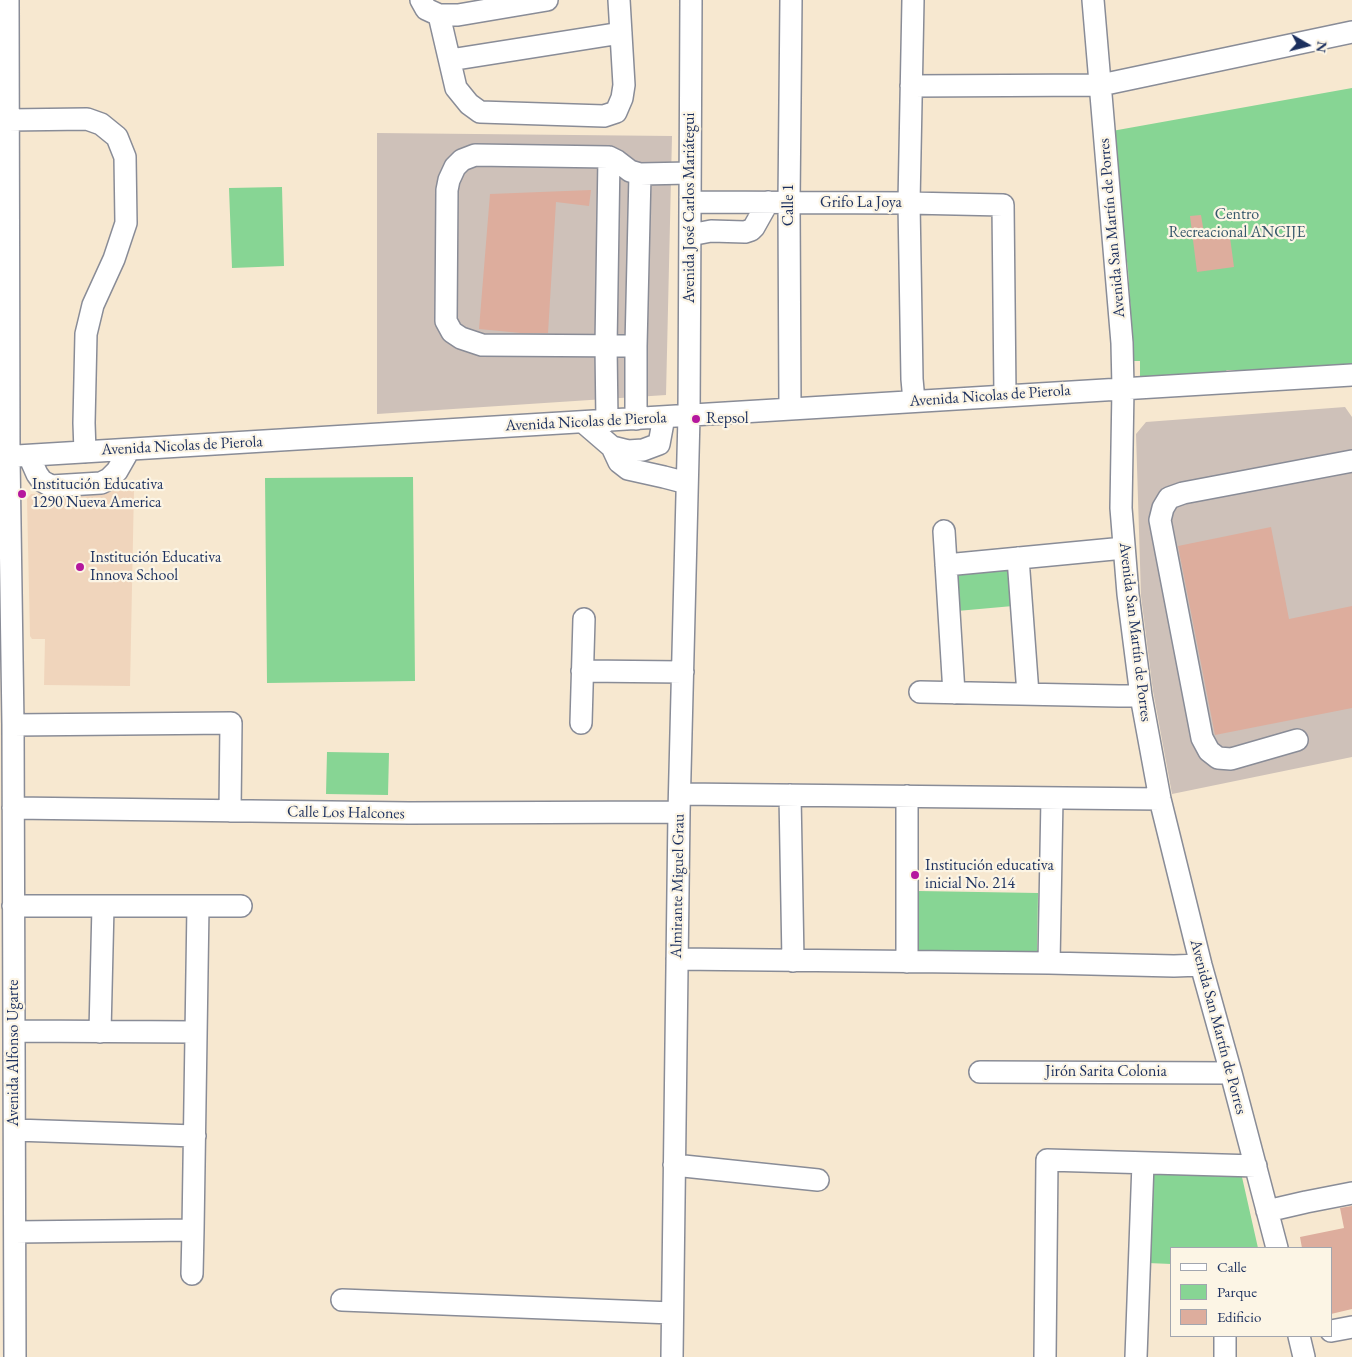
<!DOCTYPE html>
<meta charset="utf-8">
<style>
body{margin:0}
#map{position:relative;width:1352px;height:1357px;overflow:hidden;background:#f7e8d0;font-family:"EB Garamond",serif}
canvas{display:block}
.legend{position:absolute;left:1170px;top:1247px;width:162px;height:90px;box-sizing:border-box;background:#fcf5e5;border:1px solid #a2a6af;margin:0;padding:6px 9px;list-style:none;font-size:15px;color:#1b2f5e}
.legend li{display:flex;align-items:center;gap:10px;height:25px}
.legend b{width:25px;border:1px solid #a2a6af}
.north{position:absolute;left:1282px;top:20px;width:50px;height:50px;-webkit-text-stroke:4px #fcf5e5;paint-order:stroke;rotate:98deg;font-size:14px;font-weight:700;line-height:20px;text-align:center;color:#1b2f5e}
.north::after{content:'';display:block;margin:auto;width:18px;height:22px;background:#1b2f5e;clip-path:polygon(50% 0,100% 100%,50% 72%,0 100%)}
</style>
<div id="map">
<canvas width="1352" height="1357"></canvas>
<ul class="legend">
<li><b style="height:6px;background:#fff"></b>Calle</li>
<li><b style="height:14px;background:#87d594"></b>Parque</li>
<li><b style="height:14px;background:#ddad9d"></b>Edificio</li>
</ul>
<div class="north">N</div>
</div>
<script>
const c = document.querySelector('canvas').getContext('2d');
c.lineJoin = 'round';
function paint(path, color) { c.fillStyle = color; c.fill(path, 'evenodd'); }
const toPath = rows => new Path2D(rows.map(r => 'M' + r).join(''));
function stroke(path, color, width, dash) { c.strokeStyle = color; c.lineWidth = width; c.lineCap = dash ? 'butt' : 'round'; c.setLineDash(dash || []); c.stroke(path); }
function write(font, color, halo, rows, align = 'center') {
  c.font = font + ' "EB Garamond",serif'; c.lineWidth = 4.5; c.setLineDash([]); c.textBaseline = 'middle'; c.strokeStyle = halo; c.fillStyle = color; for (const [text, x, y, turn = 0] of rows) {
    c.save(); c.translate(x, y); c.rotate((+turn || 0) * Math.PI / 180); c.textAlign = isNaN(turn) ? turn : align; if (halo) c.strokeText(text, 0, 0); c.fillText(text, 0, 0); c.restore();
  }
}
paint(toPath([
 [134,489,130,686,44,685,45,639,32,639,30,636,27,499,31,494]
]), '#f0d5bc');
paint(toPath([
 [377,133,672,136,666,395,377,414],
 [1345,407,1352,417,1352,757,1172,794,1153,691,1141,596,1136,434,1146,422]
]), '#cec1b9');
paint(toPath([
 [1352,88,1352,368,1246,375,1239,370,1227,370,1218,377,1140,378,1140,361,1134,361,1128,270,1112,131],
 [282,187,284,266,232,268,229,188],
 [413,477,415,681,267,683,265,478],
 [1009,569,1013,606,957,611,953,574],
 [327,752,389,753,388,795,326,794],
 [918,891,1038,893,1037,957,916,955],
 [1148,1174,1242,1177,1258,1248,1171,1248,1171,1264,1148,1263]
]), '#87d594');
paint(toPath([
 [591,190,589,206,556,202,548,333,521,333,479,329,490,194],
 [1201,215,1204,233,1229,230,1234,267,1197,272,1190,216],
 [1271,527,1289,619,1352,606,1352,708,1215,735,1178,546],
 [1352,1206,1352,1309,1331,1314,1331,1248,1302,1248,1300,1237,1344,1228,1340,1208]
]), '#ddad9d');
const minor = toPath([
 [8,0,9,457,13,725,15,1357],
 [421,0,426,9,439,15,458,15,547,0],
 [913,0,909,203,912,379,914,401],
 [1093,0,1122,343,1123,388,1121,508,1128,594,1141,696,1160,799,1201,965,1231,1073,1277,1248],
 [439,15,456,88,469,104,480,112,604,116,616,112,622,98,624,85,619,0],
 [450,60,621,33],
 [911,86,1101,85,1352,32],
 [8,120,87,119,101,124,117,137,125,157,126,223,114,259,93,305,86,334,84,423,85,452],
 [690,202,909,203,1003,205,1005,395],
 [690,235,711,231,745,232,751,230,754,227,768,202],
 [636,346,482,345,461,338,452,332,446,321,447,190,449,180,455,167,462,160,475,155,609,157,617,161,630,171,640,174,690,173],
 [790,409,789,203,791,0],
 [636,419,636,346,640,174],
 [607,421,606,346,609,157],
 [583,422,612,447,628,451,643,450,659,444,664,417],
 [612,447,619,462,628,469,664,477,687,483],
 [29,456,37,474,42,481,51,486,101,483,109,479,117,471,129,450],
 [0,457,1352,375],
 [944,531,954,693],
 [1018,558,1028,694],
 [946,565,1124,548],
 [582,671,683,672],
 [920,692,1119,696,1141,696],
 [581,723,584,619],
 [13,725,231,723,230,811],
 [1297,740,1231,759,1218,758,1209,751,1202,738,1160,520,1163,508,1169,498,1183,493,1352,461],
 [680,794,1160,799],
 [790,795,793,961],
 [13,808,409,813,679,812],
 [13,906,241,906],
 [677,959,1049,963,1174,966,1201,965],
 [907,962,907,796],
 [1049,963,1052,798],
 [14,1031,196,1032],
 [100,1032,103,906],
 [980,1072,1231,1073],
 [15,1130,195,1136],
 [674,1165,818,1180],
 [1267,1211,1306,1202,1352,1193],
 [15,1232,193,1230,198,906],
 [192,1274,193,1230],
 [342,1300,672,1313],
 [1331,1331,1352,1327],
 [1299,1336,1304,1357],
 [672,1357,679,812,689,416,691,0],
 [1045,1357,1047,1160,1256,1166],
 [1136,1357,1143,1163],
 [1225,1357,1225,1336]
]);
stroke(minor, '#898c97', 24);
stroke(minor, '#fff', 21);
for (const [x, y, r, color] of [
 [696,419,5,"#b5179e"],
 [22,494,5,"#b5179e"],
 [80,567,5,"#b5179e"],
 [915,875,5,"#b5179e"]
]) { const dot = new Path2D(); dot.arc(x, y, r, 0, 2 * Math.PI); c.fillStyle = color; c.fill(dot); stroke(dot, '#fcf5e5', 2); }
write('16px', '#1b2f5e', '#fcf5e5', [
 ["Grifo La Joya",861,203],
 ["Calle 1",789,205,-90],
 ["Avenida José Carlos Mariátegui",690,208,-90],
 ["Avenida San Martín de Porres",1112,228,-95],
 ["Avenida Nicolas de Pierola",990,396,-4],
 ["Avenida Nicolas de Pierola",586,422,-3],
 ["Avenida Nicolas de Pierola",182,446,-3],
 ["Avenida San Martín de Porres",1135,632,83],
 ["Calle Los Halcones",346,813,1],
 ["Almirante Miguel Grau",678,886,-89],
 ["Avenida San Martín de Porres",1218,1027,75],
 ["Avenida Alfonso Ugarte",14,1053,-90],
 ["Jirón Sarita Colonia",1106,1072]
]);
write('16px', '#36586c', '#fcf5e5', [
 ["Centro",1237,215],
 ["Recreacional ANCIJE",1237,233]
]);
write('16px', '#1b2f5e', '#fcf5e5', [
 ["Repsol",706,419],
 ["Institución Educativa",32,485],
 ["1290 Nueva America",32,503],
 ["Institución Educativa",90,558],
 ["Innova School",90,576],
 ["Institución educativa",925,866],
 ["inicial No. 214",925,884]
], 'left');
</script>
